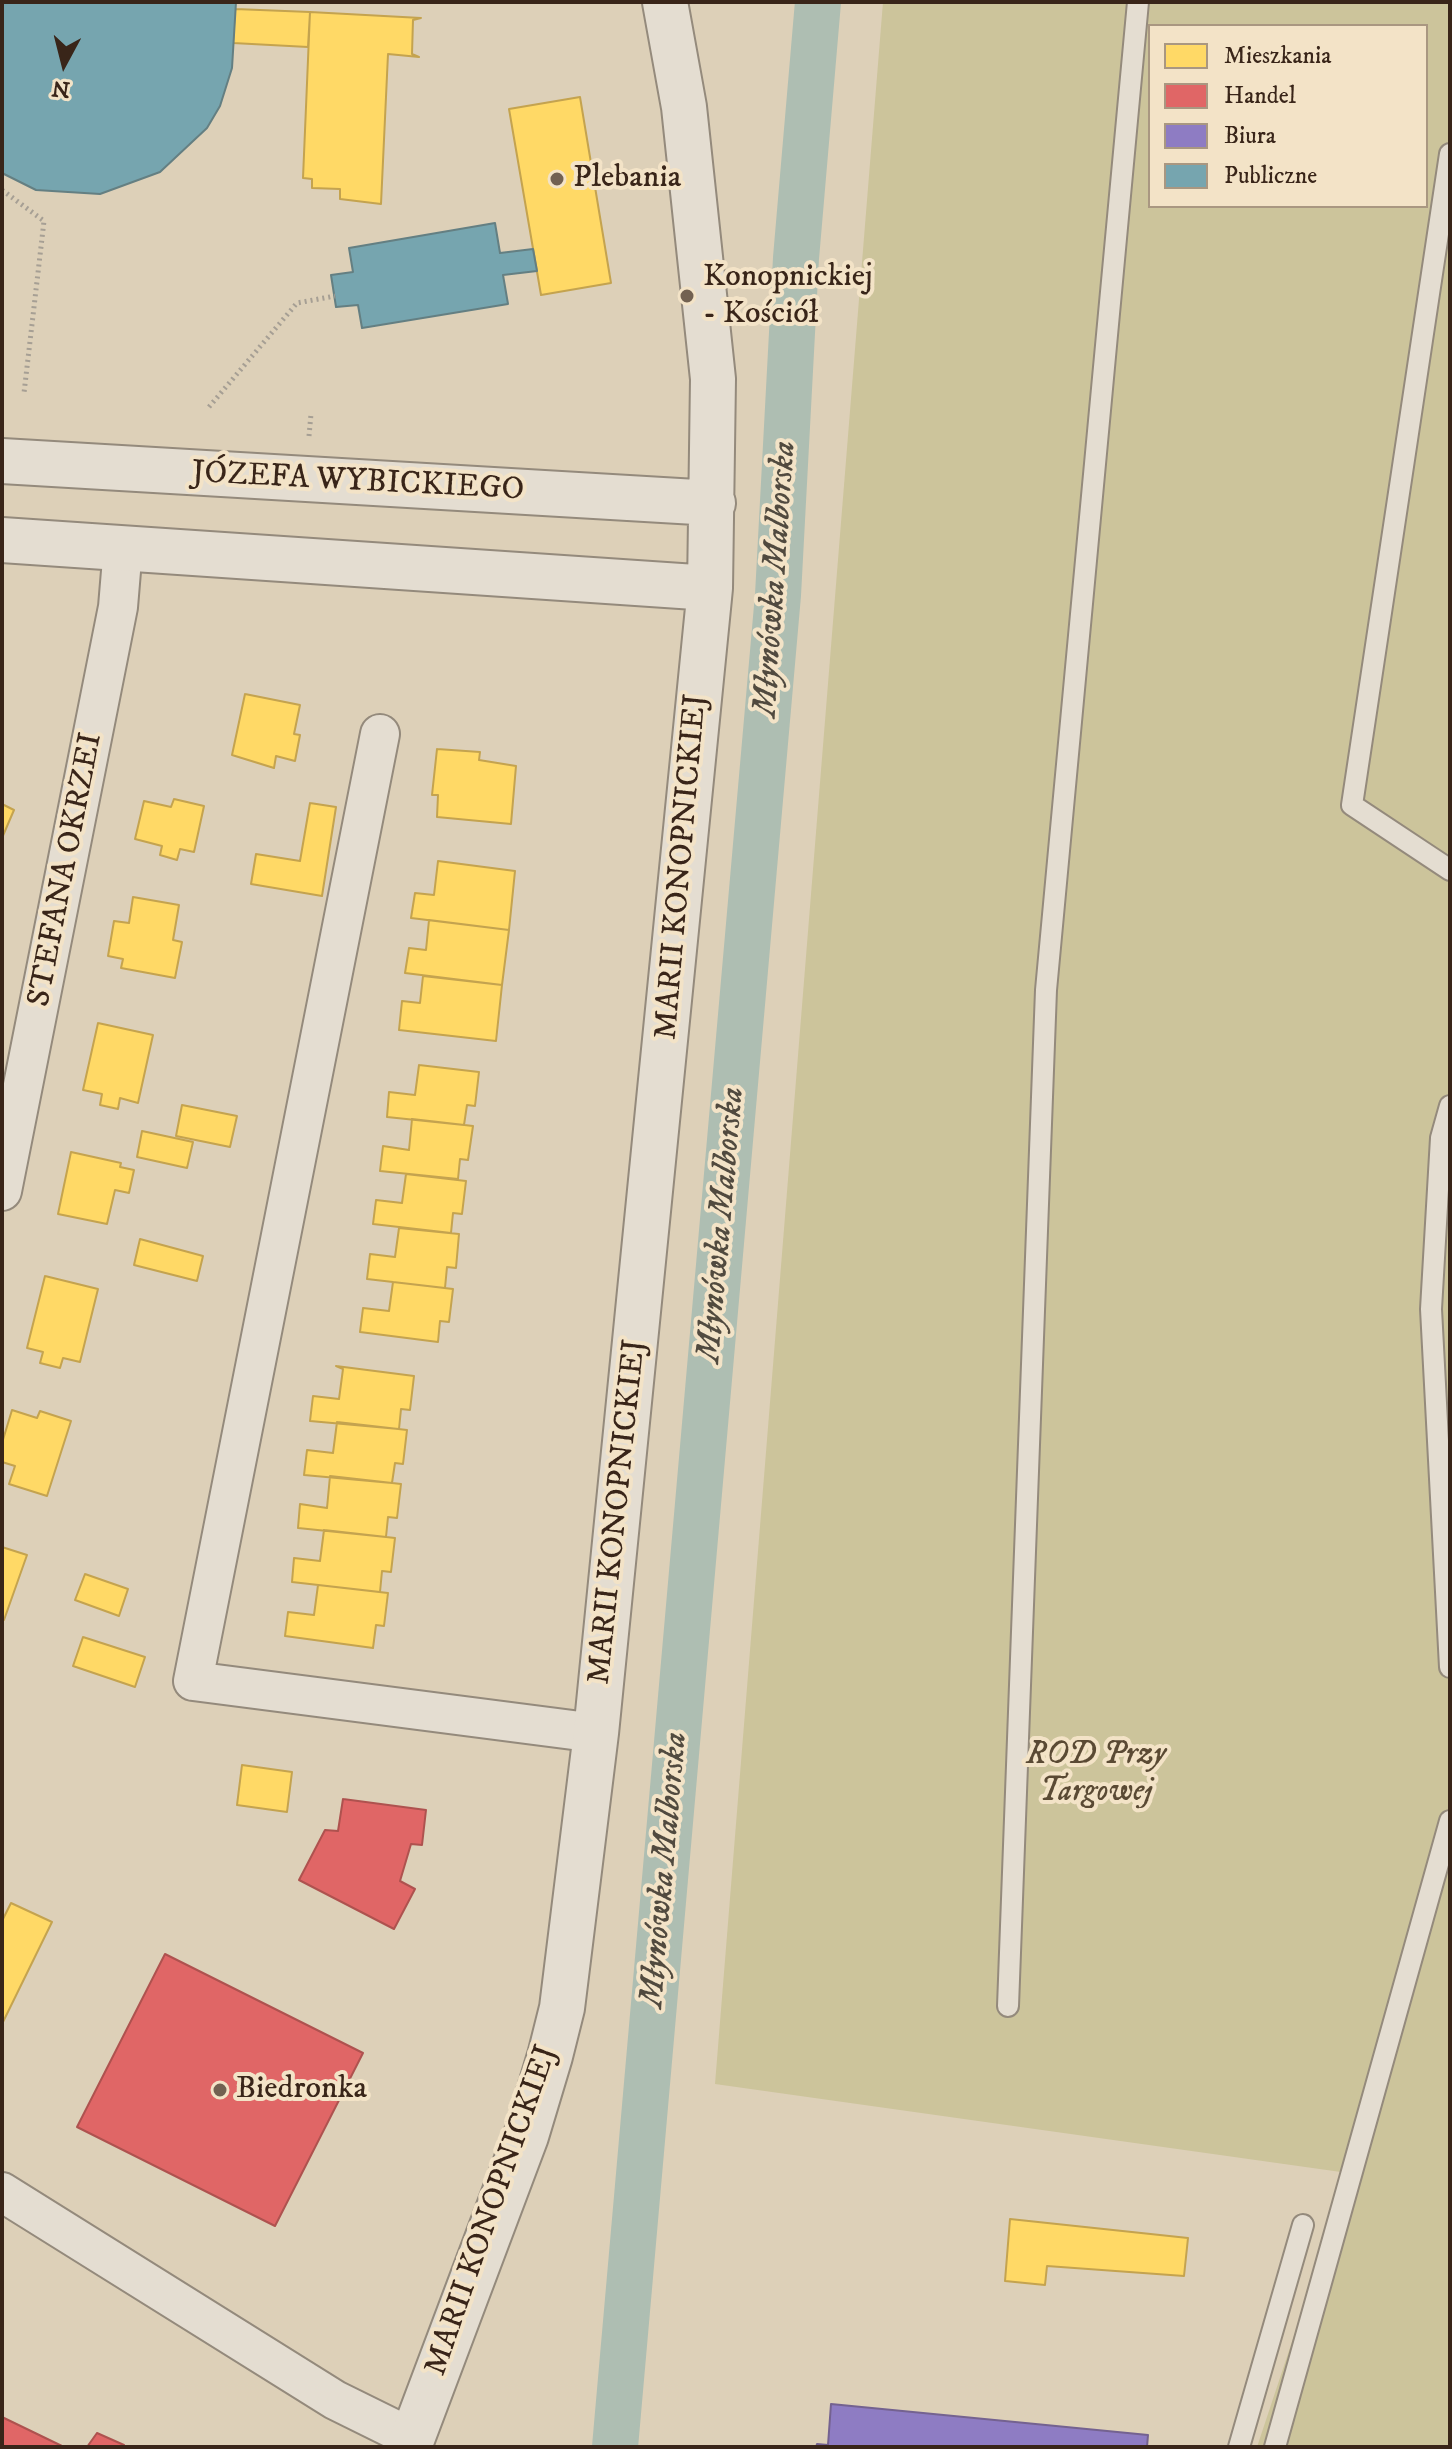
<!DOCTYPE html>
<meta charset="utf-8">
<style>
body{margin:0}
#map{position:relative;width:1452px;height:2449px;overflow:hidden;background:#ddd0b8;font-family:"IM FELL DW Pica",serif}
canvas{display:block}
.frame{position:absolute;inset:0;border:4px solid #392519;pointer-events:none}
.legend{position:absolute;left:1148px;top:24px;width:280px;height:184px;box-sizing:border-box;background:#f3e3c7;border:2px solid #a99781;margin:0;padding:10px 14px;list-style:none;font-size:24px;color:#392519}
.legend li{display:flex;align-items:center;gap:16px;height:40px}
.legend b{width:40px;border:2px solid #a99781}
.north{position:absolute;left:24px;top:24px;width:80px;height:80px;-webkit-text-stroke:6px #f3e3c7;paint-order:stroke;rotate:187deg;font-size:22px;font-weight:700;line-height:32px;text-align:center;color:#392519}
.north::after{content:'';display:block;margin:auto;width:28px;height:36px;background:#392519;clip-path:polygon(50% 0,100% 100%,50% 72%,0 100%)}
</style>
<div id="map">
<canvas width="1452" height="2449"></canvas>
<div class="frame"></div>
<ul class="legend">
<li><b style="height:22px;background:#ffd966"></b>Mieszkania</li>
<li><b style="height:22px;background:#e06666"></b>Handel</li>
<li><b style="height:22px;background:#8e7cc3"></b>Biura</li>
<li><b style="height:22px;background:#76a5af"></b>Publiczne</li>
</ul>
<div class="north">N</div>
</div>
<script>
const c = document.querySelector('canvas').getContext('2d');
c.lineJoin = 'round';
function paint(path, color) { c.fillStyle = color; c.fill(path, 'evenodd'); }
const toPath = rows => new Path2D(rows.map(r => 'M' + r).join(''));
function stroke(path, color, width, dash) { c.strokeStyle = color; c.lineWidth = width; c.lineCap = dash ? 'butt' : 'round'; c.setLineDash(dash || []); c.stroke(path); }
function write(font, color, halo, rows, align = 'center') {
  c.font = font + ' "IM FELL DW Pica",serif'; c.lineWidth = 8; c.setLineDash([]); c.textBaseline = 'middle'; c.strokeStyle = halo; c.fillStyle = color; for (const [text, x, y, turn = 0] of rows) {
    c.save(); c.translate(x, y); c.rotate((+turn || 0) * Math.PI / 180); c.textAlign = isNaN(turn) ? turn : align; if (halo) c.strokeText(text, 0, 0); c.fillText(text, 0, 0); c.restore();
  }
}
paint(toPath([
 [883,2,1450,2,1450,2447,1257,2447,1348,2173,715,2084],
 [1150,26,1426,26,1426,206,1150,206]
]), '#ccc49b');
const homes = toPath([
 [235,9,310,12,308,47,233,43,235,9],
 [310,12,421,18,413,20,412,54,419,57,388,54,381,204,340,199,340,189,312,188,312,179,303,178,310,12],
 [580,97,611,283,541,295,509,109,580,97],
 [245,694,300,705,294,734,300,735,295,761,276,756,274,768,232,755,245,694],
 [437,749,480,752,479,760,516,766,511,824,437,817,438,795,432,795,437,749],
 [174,799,204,806,194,852,180,849,177,860,160,855,162,846,135,839,144,801,171,807,174,799],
 [310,803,336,807,322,896,251,884,256,854,300,861,310,803],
 [2,804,14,810,2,838,2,804],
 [438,861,515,871,509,930,411,918,415,893,434,895,438,861],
 [133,897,179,905,173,940,182,942,175,978,121,968,123,959,108,956,114,921,129,923,133,897],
 [429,920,509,930,502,985,405,973,409,948,426,950,429,920],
 [423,976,502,985,496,1041,399,1030,402,1001,420,1003,423,976],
 [98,1023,153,1035,138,1103,120,1098,118,1109,100,1105,102,1094,83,1090,98,1023],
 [419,1065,479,1072,475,1106,467,1105,464,1125,387,1117,389,1092,415,1095,419,1065],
 [182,1105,237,1116,230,1147,176,1136,182,1105],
 [412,1119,473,1126,468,1160,460,1159,458,1179,380,1171,383,1146,409,1150,412,1119],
 [142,1131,193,1142,187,1168,137,1157,142,1131],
 [71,1152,121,1163,120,1167,134,1170,129,1193,115,1190,107,1224,58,1214,71,1152],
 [406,1174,466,1181,462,1214,453,1213,451,1233,373,1224,376,1200,402,1203,406,1174],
 [399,1228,459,1234,456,1268,447,1267,445,1288,367,1279,370,1254,395,1257,399,1228],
 [140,1239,203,1256,197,1281,134,1265,140,1239],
 [45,1276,98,1289,80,1362,63,1358,60,1368,40,1363,43,1352,27,1348,45,1276],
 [393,1282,453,1289,449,1322,440,1321,438,1342,360,1332,363,1308,389,1311,393,1282],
 [336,1366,414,1376,410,1410,401,1409,399,1429,310,1421,313,1396,339,1399,343,1369,336,1366],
 [12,1410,37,1418,40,1411,71,1421,47,1496,9,1484,15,1466,2,1462,2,1443,12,1410],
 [337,1422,407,1430,403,1464,395,1463,392,1483,304,1475,307,1450,333,1453,337,1422],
 [330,1476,401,1484,397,1518,388,1517,386,1537,298,1528,300,1504,327,1508,330,1476],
 [324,1530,395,1538,391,1572,382,1571,380,1592,292,1582,294,1558,320,1561,324,1530],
 [2,1547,27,1555,4,1620,2,1620,2,1547],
 [85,1574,128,1589,119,1616,75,1600,85,1574],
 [318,1585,388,1593,384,1626,376,1625,373,1648,285,1636,288,1612,314,1615,318,1585],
 [83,1637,145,1657,135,1687,73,1666,83,1637],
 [242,1765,292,1772,287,1812,237,1805,242,1765],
 [11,1903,52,1922,2,2024,2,1921,11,1903],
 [1010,2219,1188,2238,1184,2276,1047,2266,1045,2285,1005,2281,1010,2219]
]);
paint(homes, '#ffd966');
stroke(homes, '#c4a34f', 2);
const shops = toPath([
 [343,1799,426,1810,422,1845,411,1844,400,1881,415,1889,394,1929,299,1880,325,1830,338,1831,343,1799],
 [165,1954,363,2053,275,2226,77,2127,165,1954],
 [2,2417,64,2447,2,2447,2,2417],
 [97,2433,124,2445,123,2447,87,2447,97,2433]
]);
paint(shops, '#e06666');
stroke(shops, '#ae524f', 2);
const offices = toPath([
 [831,2404,1148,2435,1147,2447,816,2447,817,2444,828,2445,831,2404]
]);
paint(offices, '#8e7cc3');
stroke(offices, '#746290', 2);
const public = toPath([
 [2,2,236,2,232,68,220,106,207,128,160,172,100,194,36,190,2,173,2,2],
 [495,223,500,253,533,249,537,271,503,275,508,304,362,328,358,305,336,307,331,275,353,272,349,248,495,223]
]);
paint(public, '#76a5af');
stroke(public, '#647f82', 2);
stroke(toPath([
 [615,2447,778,595,796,258,818,2]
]), '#aebeb2', 46);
const service = toPath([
 [1450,154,1352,805,1450,870],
 [1450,1106,1441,1138,1431,1309,1450,1667],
 [1008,2006,1046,990,1138,2],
 [1239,2447,1303,2225],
 [1275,2447,1450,1821]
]);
const minor = toPath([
 [380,734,193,1681,596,1733],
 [2,1191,118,607,123,547],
 [2,2192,335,2400,412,2438]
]);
const tertiary = toPath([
 [2,461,713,503],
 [2,540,710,588],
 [409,2447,526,2136,550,2056,562,2008,596,1733,710,588,713,379,684,107,665,2]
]);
stroke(service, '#948a7c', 24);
stroke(minor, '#948a7c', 42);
stroke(tertiary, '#948a7c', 48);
stroke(toPath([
 [2,190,44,221,24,393],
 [209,407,297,303,335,296],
 [309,436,311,414]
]), '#a69f94', 5, [2, 4]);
stroke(service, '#e4ddd1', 20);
stroke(minor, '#e4ddd1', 38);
stroke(tertiary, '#e4ddd1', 44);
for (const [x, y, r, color] of [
 [557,179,8,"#726151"],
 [687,296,8,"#726151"],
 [220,2090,8,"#726151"]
]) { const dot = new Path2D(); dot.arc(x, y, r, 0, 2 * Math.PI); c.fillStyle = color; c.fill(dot); stroke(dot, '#f3e3c7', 3); }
write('32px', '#392519', '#f3e3c7', [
 ["Plebania",573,179],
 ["Konopnickiej",703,278],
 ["- Kościół",703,315],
 ["Biedronka",236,2090]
], 'left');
write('32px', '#392519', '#f3e3c7', [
 ["JÓZEFA WYBICKIEGO",358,483,3],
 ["MARII KONOPNICKIEJ",683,867,-85],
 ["STEFANA OKRZEI",67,870,-79],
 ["MARII KONOPNICKIEJ",619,1512,-84],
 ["MARII KONOPNICKIEJ",493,2211,-71]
]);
write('italic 32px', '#5a4a34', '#f3e3c7', [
 ["ROD Przy",1096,1756],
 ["Targowej",1096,1793]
]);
write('italic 34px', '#514a3f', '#f3e3c7', [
 ["Młynówka Malborska",777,579,-86],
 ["Młynówka Malborska",723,1225,-85],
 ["Młynówka Malborska",666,1870,-85]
]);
</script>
